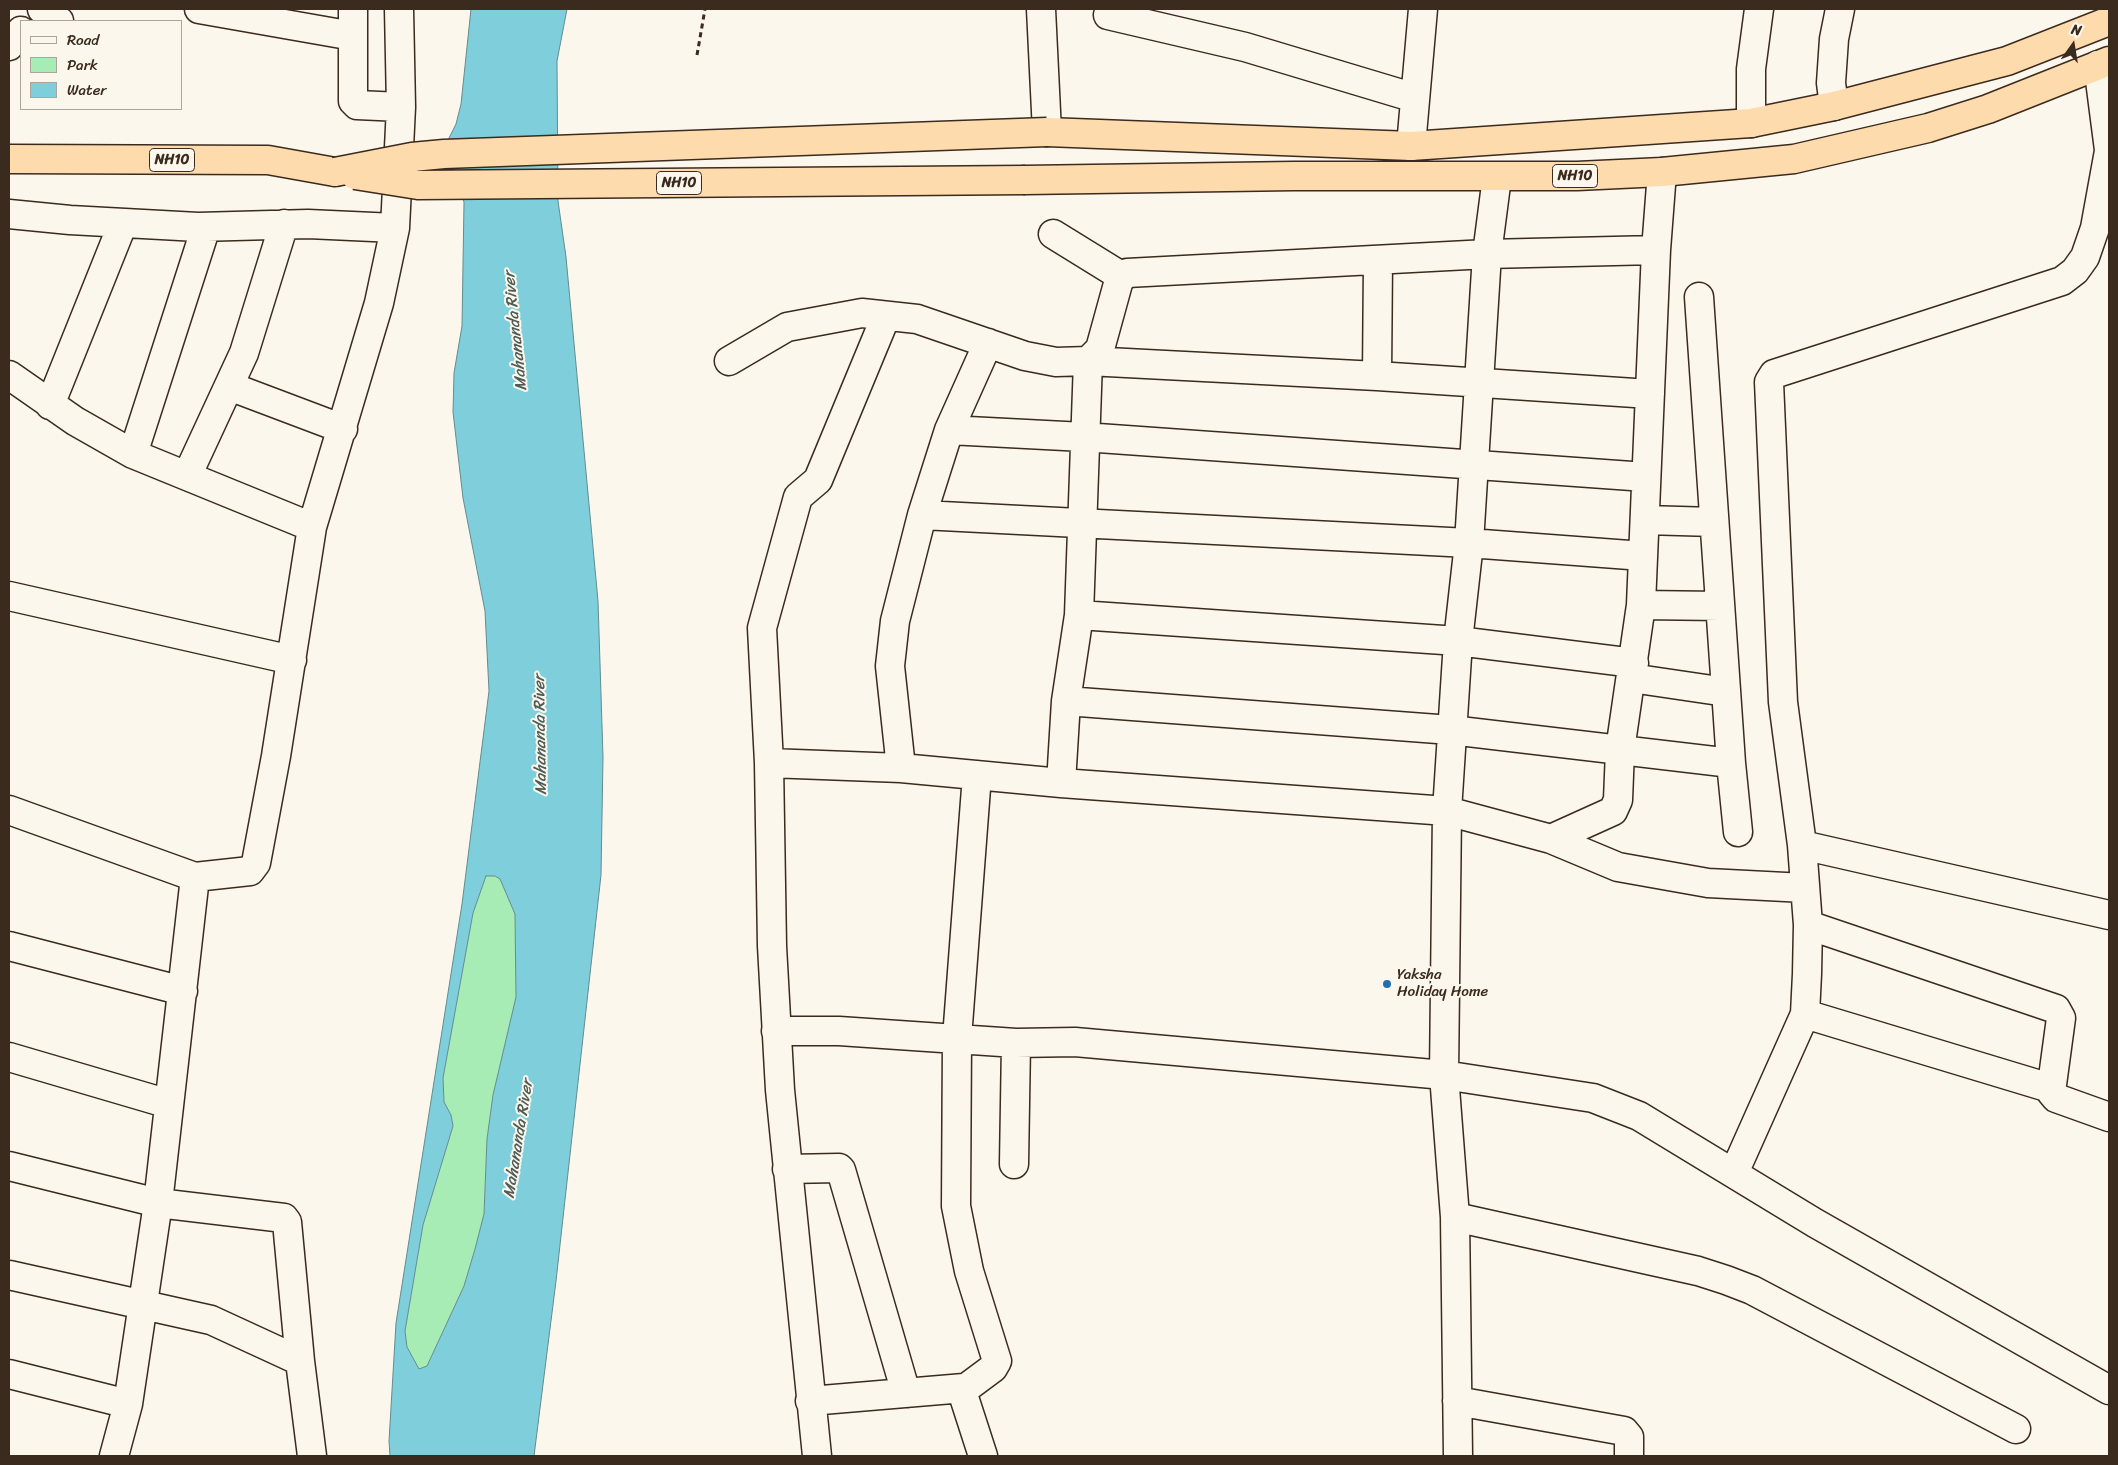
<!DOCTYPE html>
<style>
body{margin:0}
#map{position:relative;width:2118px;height:1465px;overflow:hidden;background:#fbf7ec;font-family:Sriracha,sans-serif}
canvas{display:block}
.frame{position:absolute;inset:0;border:10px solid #3b2a1e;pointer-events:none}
.legend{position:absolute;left:20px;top:20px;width:162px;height:90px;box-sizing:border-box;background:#fbf7ec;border:1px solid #aea59a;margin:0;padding:6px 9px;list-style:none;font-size:15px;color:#3b2a1e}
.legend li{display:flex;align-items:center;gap:10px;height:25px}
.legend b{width:25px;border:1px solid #aea59a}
.north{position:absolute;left:2048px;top:20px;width:50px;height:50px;-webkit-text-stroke:4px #fbf7ec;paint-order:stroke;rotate:13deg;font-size:14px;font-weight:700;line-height:20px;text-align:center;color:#3b2a1e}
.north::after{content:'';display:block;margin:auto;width:18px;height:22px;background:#3b2a1e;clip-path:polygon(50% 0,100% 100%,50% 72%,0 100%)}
</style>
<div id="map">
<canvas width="2118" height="1465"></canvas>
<div class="frame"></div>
<ul class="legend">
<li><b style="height:6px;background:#fbf7ec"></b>Road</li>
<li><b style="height:14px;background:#a7ebb5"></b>Park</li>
<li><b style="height:14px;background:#7ecedb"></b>Water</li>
</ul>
<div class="north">N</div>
</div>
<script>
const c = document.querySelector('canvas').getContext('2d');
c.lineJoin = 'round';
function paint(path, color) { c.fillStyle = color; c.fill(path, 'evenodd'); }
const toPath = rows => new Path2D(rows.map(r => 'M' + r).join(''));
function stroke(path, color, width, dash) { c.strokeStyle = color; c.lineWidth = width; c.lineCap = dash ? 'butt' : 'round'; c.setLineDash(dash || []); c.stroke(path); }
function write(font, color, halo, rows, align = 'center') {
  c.font = font + ' Sriracha,sans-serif'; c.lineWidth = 4; c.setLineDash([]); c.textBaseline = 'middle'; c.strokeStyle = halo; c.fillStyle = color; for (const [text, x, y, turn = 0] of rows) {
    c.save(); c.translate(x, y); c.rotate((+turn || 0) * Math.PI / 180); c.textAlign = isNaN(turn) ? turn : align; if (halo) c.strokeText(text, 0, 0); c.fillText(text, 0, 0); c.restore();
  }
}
paint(toPath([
 [486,876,495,876,500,879,515,914,516,997,493,1095,487,1139,484,1214,475,1249,464,1286,427,1366,419,1369,407,1347,405,1331,423,1225,453,1126,451,1115,444,1102,443,1078,473,913]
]), '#a7ebb5');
const water = toPath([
 [471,9,567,9,557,61,558,201,566,257,598,601,603,757,601,875,556,1281,534,1456,390,1456,389,1441,396,1323,462,904,489,691,485,611,463,498,453,412,454,373,462,326,464,202,449,154,449,138,456,124,461,104,471,9],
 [486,876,495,876,500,879,515,914,516,997,493,1095,487,1139,484,1214,475,1249,464,1286,427,1366,419,1369,407,1347,405,1331,423,1225,453,1126,451,1115,444,1102,443,1078,473,913,486,876]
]);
paint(water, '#7ecedb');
stroke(water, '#638c8f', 1);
const minor = toPath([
 [42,9,59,21],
 [199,9,353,36],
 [353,9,353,101,357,105,401,107],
 [1041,9,1047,132],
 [1108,15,1245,47,1415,98],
 [9,46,21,31],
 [2098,65,2109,150],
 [1834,106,1831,83,1834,39,1840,9],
 [1751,123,1751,69,1759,9],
 [1411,146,1423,9],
 [9,214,70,220,198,227,308,224,395,228],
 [1053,234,1121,276],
 [1699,297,1731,763,1738,832],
 [729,361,787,327,862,313,917,319,1025,356,1056,362,1088,361,1100,349,1119,280,1127,273,1487,254,1656,250],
 [9,375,75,421,133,454,312,527],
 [1377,376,1378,260],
 [229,386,343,429],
 [50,405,123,223],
 [949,430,1084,437,1646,477],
 [133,454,206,227],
 [187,476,244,353,284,224],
 [922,515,1469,543,1643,556],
 [1645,520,1714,522],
 [9,596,292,660],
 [1641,605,1720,606],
 [1079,615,1458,641,1634,663],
 [1631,678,1726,692],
 [1066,701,1451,730,1731,763],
 [769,763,901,768,1061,783,1447,811,1551,839,1618,867,1708,883,1805,888],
 [901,768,890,666,895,621,922,515,949,430,988,343],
 [977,775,957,1038,956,1206,969,1271,997,1361,993,1368,962,1391,983,1456],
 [1061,783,1066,701,1079,615,1088,361,1377,376,1650,394],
 [9,810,195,877,250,871,256,863,276,756,312,527,379,303,395,228,401,107,399,9],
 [1551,839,1613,811,1618,800,1620,750,1641,605,1656,250,1662,172],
 [1802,845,2109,915],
 [1808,925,2056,1009,2061,1018,2051,1092,2056,1098,2109,1117],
 [9,946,183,991],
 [1805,1014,2050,1088],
 [776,1031,839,1031,1016,1043,1075,1042,1444,1075,1593,1098,1639,1116,1815,1223,2109,1390],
 [9,1057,169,1104],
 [1014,1164,1016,1043],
 [9,1166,158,1203,284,1218,287,1222,300,1361,312,1456],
 [787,1169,839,1168,841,1170,906,1393],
 [1734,1173,1805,1014,1807,974,1808,925,1802,845,1783,702,1769,382,1774,374,2062,281,2075,271,2085,257,2095,228,2109,151],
 [1455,1217,1698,1271,1726,1280,1752,1290,2016,1429],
 [9,1275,211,1320,300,1361],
 [9,1374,128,1404],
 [810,1401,964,1388],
 [1457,1401,1624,1431,1629,1437,1629,1456],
 [114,1456,128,1404,158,1203,195,877],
 [817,1456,780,1090,772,946,769,763,762,628,798,497,818,480,886,316],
 [1458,1456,1455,1217,1444,1075,1447,811,1458,641,1469,543,1487,254,1497,177]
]);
const highway = toPath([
 [1047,132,1411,146,1751,123,1834,106,2007,61,2109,21],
 [9,159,268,160,335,172],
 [1025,180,1294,176,1577,176,1662,172,1794,159,1928,128,1988,109,2109,61]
]);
stroke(minor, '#3b2a1e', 31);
stroke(highway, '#3b2a1e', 31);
stroke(toPath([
 [697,55,705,9]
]), '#3b2a1e', 3, [5, 4]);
stroke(minor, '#fbf7ec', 28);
stroke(highway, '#fedbac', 28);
const highwayBridge = toPath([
 [335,172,412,157,444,154,1047,132],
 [355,175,418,185,1025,180]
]);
stroke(highwayBridge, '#3b2a1e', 31, []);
stroke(highwayBridge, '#fedbac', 28);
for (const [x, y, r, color] of [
 [1387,984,5,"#1f6fb2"]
]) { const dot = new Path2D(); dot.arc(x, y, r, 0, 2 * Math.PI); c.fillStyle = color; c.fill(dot); stroke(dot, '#fbf7ec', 2); }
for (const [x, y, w] of [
 [172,160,45],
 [1575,176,45],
 [679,183,45]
]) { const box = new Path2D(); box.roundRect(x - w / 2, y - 11.5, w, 23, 4); c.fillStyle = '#fbf7ec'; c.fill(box); stroke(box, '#3b2a1e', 1); }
write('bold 14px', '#3b2a1e', null, [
 ["NH10",172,160],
 ["NH10",1575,176],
 ["NH10",679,183]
]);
write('15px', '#3b2a1e', '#fbf7ec', [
 ["Yaksha",1397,975],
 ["Holiday Home",1397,992]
], 'left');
write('italic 16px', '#4f5b57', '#fbf7ec', [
 ["Mahananda River",516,331,-96],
 ["Mahananda River",541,735,-91],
 ["Mahananda River",519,1139,-81]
]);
</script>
